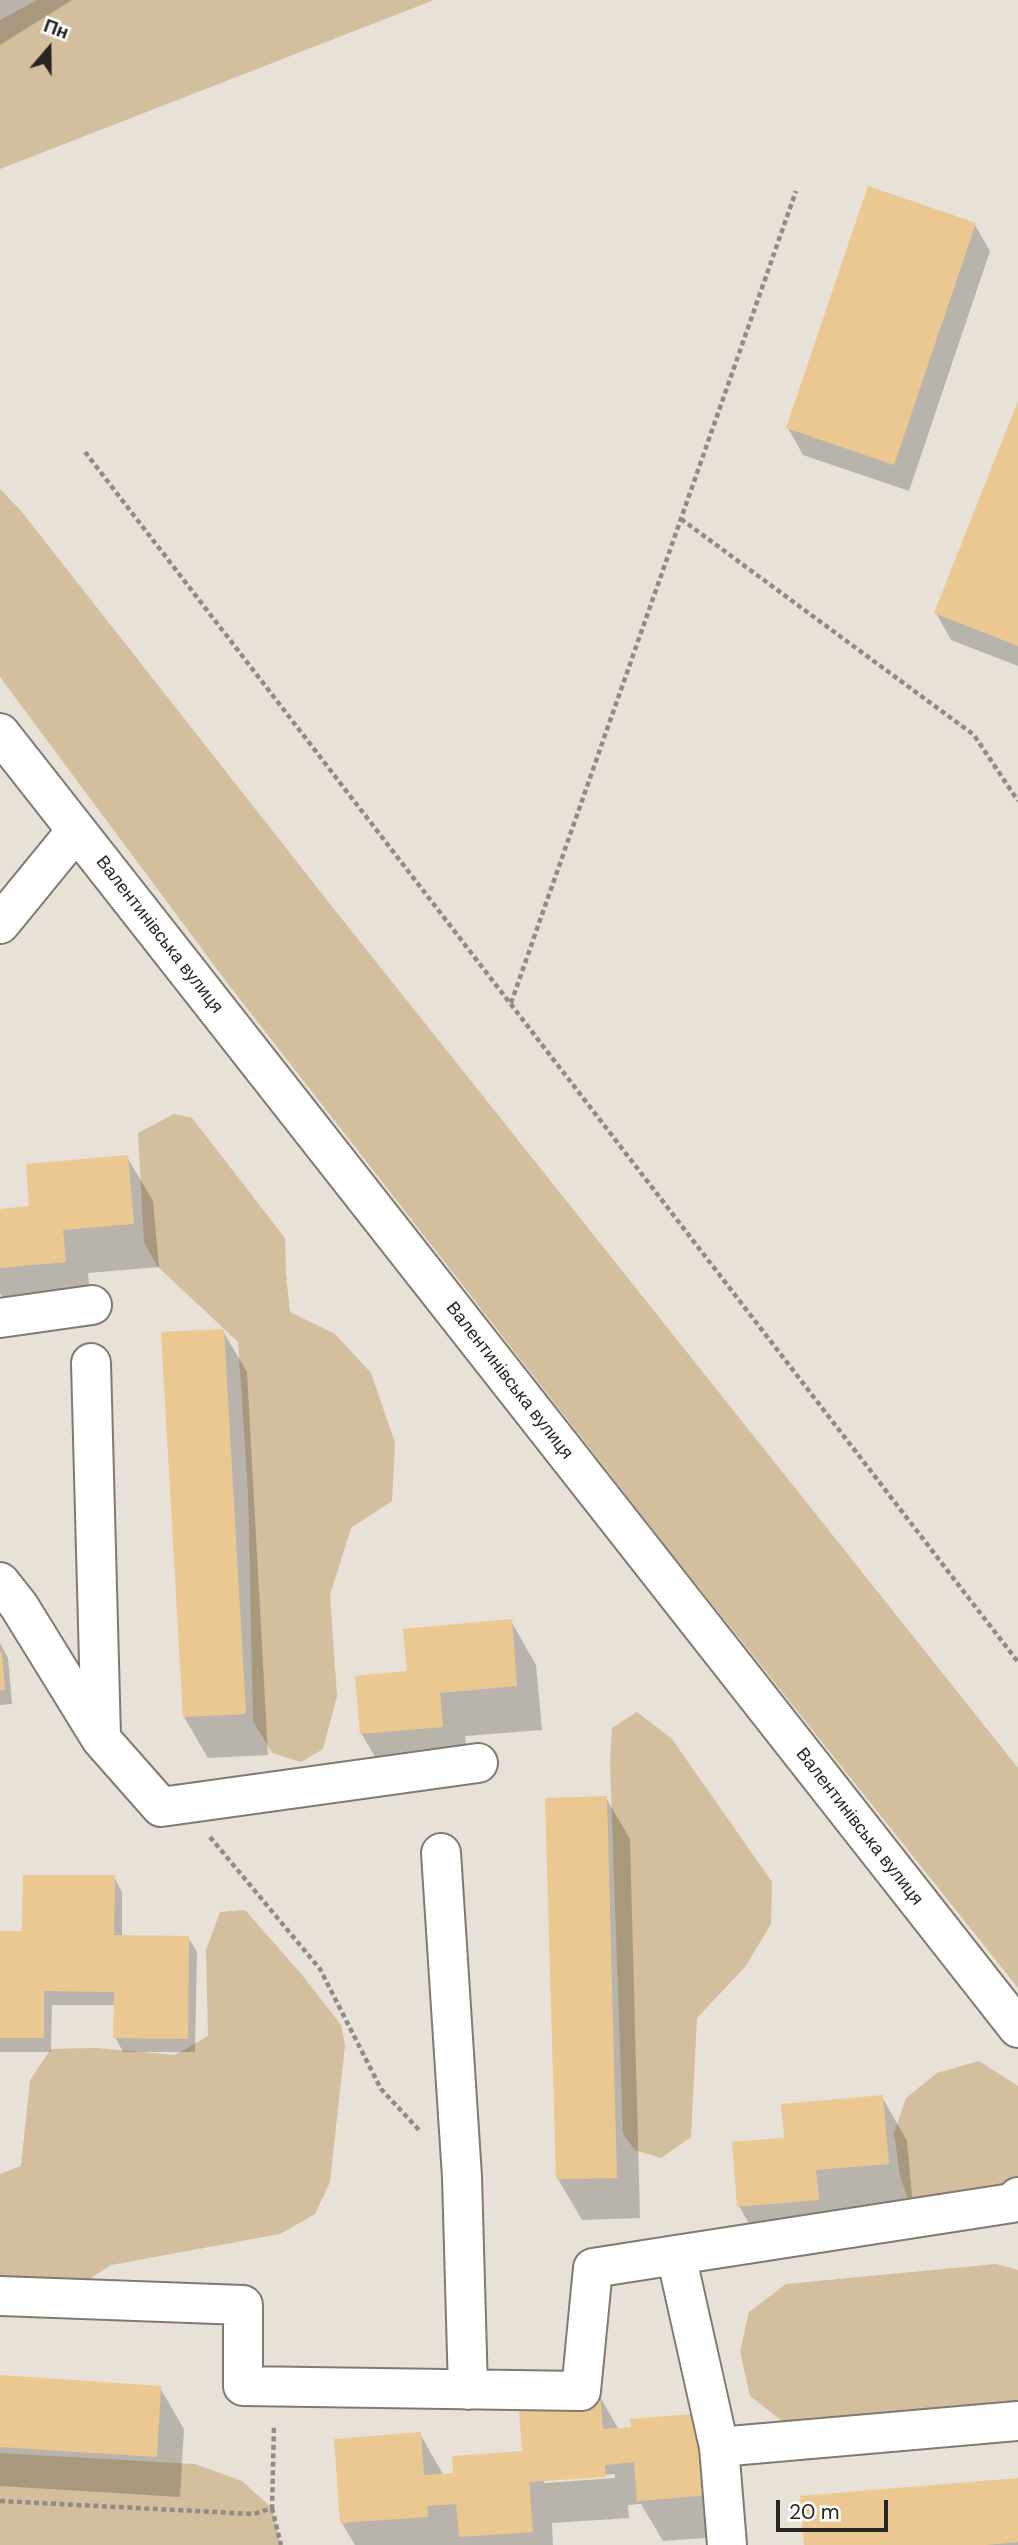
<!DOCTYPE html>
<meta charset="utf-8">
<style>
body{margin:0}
#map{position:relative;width:1018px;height:2545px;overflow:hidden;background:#e7e1d7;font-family:"DM Sans",sans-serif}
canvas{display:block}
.north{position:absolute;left:14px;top:14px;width:70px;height:70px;-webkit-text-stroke:5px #fff;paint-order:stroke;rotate:20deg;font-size:19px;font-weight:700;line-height:28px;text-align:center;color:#272521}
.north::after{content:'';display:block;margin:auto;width:24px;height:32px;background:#272521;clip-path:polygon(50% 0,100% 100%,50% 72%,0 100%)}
.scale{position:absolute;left:776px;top:2500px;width:112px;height:32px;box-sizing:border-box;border:4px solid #272521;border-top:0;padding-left:9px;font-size:21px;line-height:24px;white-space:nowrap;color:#272521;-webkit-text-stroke:5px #fff;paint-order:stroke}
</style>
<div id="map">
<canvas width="1018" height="2545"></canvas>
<div class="north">Пн</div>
<div class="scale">20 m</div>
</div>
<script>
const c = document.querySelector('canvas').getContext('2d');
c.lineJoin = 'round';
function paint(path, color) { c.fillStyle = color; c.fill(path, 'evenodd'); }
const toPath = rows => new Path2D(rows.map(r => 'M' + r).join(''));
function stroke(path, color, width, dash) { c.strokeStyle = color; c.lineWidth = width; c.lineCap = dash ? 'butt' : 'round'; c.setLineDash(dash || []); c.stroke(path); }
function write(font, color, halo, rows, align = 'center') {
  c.font = font + ' "DM Sans",sans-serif'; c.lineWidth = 6; c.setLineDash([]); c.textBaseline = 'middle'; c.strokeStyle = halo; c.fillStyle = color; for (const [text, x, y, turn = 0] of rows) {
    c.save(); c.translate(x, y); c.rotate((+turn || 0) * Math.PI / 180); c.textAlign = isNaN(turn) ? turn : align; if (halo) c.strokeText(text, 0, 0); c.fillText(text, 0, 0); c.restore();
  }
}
paint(toPath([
 [37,0,434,0,0,169,0,20],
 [0,489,21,511,330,904,1018,1768,1018,1988,669,1550,225,980,0,677],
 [174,1114,192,1118,285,1238,286,1274,290,1312,335,1334,371,1373,395,1443,392,1501,351,1528,330,1595,337,1696,323,1749,301,1762,272,1753,253,1721,248,1492,238,1342,157,1266,144,1242,138,1133],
 [637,1712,672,1739,772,1882,771,1924,745,1967,697,2018,691,2137,661,2158,635,2150,623,2134,610,1763,612,1728],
 [245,1910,302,1975,341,2025,345,2045,330,2182,315,2214,280,2234,111,2265,82,2284,0,2280,0,2174,21,2166,30,2080,51,2049,96,2048,175,2055,208,2036,206,1950,220,1912],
 [979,2061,1018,2086,1018,2188,909,2202,900,2176,894,2133,906,2098,937,2073],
 [996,2264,1018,2270,1018,2402,782,2421,750,2396,740,2351,749,2312,786,2284],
 [0,2453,195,2464,242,2481,272,2508,281,2545,0,2545]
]), '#d3be9d');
paint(toPath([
 [0,0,72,0,0,45],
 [975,225,990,251,909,491,803,455,788,428],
 [1018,405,1018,666,951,640,936,613],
 [127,1157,153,1201,159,1267,88,1273,91,1306,11,1312,0,1293,0,1210,31,1208],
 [223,1331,247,1372,268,1755,208,1758,184,1717],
 [511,1621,536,1665,542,1730,465,1736,468,1771,387,1777,361,1733],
 [0,1643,8,1658,12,1704,0,1705],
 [606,1798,630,1839,640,2218,582,2220,558,2179],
 [114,1877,122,1892,122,1937,188,1937,197,1952,195,2052,123,2052,115,2037,115,2005,52,2005,51,2052,0,2052,0,1933,24,1933],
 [882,2097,907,2141,913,2207,764,2250,739,2206],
 [0,2377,160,2388,184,2429,180,2497,0,2486],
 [599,2395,619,2430,703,2415,733,2536,663,2541,641,2504,628,2505,629,2518,552,2523,553,2545,355,2545,342,2523,420,2434,444,2476,524,2453],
 [615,2474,615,2478,544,2483,544,2480],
 [1018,2480,1018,2545,806,2545]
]), '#0003');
paint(toPath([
 [868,186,976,223,894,465,786,428],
 [1018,401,1018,646,934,613],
 [128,1155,134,1224,63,1230,66,1262,0,1268,0,1209,29,1206,26,1164],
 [224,1329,246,1714,183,1717,161,1332],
 [512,1619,517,1686,440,1693,443,1727,360,1734,355,1676,407,1671,403,1629],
 [0,1652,2,1652,5,1690,0,1690],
 [607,1796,617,2178,556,2179,545,1798],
 [23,1875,115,1875,114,1935,189,1936,188,2039,113,2038,114,1992,44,1991,44,2038,0,2038,0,1931,22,1931],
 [883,2095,889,2164,816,2170,819,2200,737,2207,732,2142,784,2138,781,2104],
 [0,2375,161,2386,157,2457,0,2447],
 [600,2393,603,2429,631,2427,630,2419,704,2413,710,2495,637,2501,634,2462,605,2465,606,2477,529,2482,533,2532,459,2537,456,2504,427,2506,428,2517,340,2523,334,2439,421,2432,424,2475,453,2473,452,2456,522,2451,518,2400],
 [1018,2478,1018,2542,986,2545,804,2545,800,2496]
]), '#ebc791');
const minor = toPath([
 [0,733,1018,2028],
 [0,924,76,831],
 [0,1318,92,1305],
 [91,1363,101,1737],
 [0,1582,19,1606,101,1739,161,1807,478,1763],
 [441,1853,462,2177,468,2390],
 [0,2296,243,2305,243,2386,581,2391,593,2268,676,2255],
 [719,2447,676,2255,1012,2203,1018,2197],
 [727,2545,719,2447,1018,2421]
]);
stroke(minor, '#807a72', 42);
stroke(toPath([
 [85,452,1018,1662],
 [681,519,974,735,1018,801],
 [511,1003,796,191],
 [210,1837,320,1969,381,2089,419,2130],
 [0,2501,254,2514,272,2508,274,2425],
 [272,2508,281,2545]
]), '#908b84', 4.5, [5, 3.5]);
stroke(minor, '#fff', 38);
write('18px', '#272521', '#fff', [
 ["Валентинівська вулиця",159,935,52],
 ["Валентинівська вулиця",509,1381,52],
 ["Валентинівська вулиця",859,1827,52]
]);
</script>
